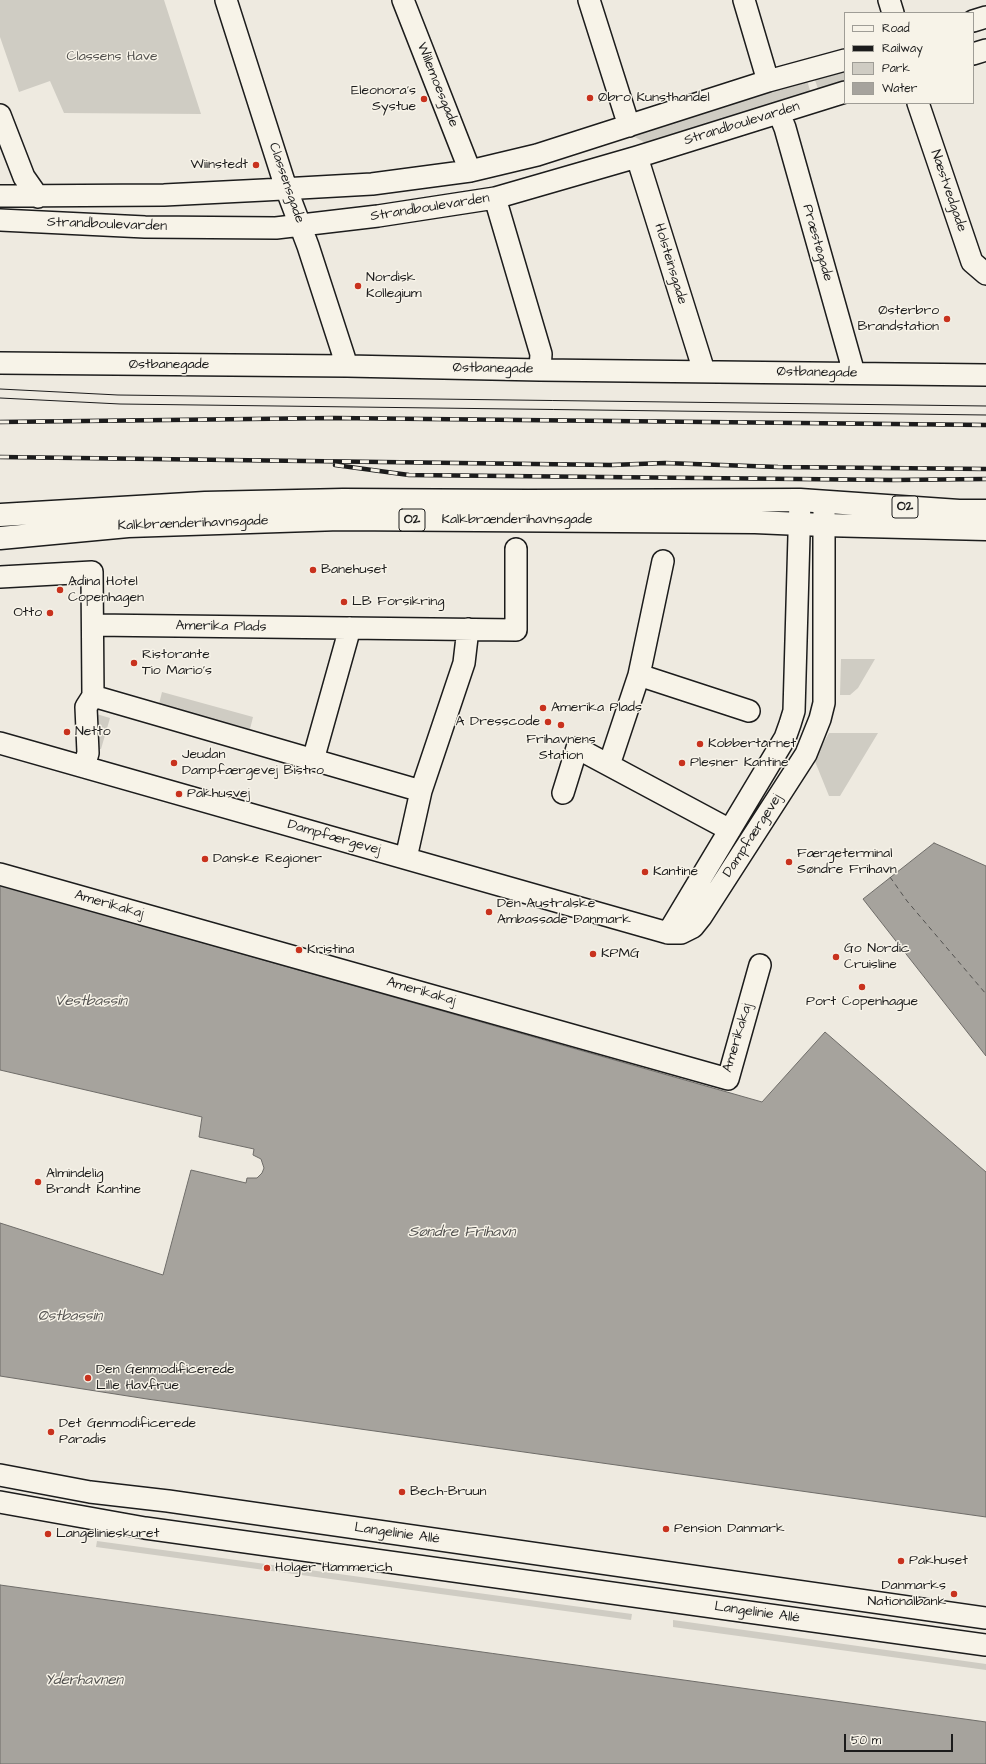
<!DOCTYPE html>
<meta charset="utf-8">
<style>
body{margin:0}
#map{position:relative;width:986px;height:1764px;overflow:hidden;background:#eeeae0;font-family:"Architects Daughter",sans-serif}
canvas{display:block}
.legend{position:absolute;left:844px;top:12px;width:130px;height:92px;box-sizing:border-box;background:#f7f3e8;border:1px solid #9f9d96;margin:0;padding:5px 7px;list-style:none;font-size:12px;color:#1c1c1c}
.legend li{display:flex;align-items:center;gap:8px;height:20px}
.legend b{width:20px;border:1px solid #9f9d96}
.scale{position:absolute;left:844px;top:1734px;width:109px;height:18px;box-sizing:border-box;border:2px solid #1c1c1c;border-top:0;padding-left:5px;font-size:12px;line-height:14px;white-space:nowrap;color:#1c1c1c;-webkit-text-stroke:3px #f7f3e8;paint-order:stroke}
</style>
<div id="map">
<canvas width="986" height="1764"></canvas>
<ul class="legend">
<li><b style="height:5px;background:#f7f3e8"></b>Road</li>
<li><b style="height:5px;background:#1c1c1c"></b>Railway</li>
<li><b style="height:11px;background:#cfccc3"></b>Park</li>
<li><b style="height:11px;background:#a6a39d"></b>Water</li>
</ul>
<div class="scale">50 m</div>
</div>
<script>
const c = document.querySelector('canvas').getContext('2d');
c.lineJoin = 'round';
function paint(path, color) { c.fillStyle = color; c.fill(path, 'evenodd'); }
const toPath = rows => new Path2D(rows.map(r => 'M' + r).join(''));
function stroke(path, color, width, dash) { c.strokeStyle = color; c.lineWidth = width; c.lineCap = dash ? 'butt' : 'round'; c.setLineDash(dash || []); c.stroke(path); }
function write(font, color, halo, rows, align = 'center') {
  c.font = font + ' "Architects Daughter",sans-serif'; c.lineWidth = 3; c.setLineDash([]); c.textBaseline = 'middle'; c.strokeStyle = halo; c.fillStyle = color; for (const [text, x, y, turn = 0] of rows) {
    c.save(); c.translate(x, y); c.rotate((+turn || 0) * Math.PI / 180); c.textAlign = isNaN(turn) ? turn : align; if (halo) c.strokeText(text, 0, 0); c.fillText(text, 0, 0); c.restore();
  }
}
paint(toPath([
 [0,0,164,0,201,114,64,113,50,81,19,92,0,37],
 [845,64,845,87,820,95,813,74],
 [806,77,812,97,653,147,633,136,631,130],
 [841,659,875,659,858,688,850,695,840,695],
 [162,692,253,717,250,729,159,704],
 [93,713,110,718,101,749,96,749],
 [829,733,878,733,840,796,829,796,814,759],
 [97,1541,632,1614,631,1620,96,1547],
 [673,1620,986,1664,986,1670,673,1627]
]), '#cfccc3');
const water = toPath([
 [934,843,986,866,986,1056,863,899,934,843],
 [0,885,762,1102,825,1032,986,1172,986,1517,147,1399,0,1376,0,1223,163,1275,191,1170,246,1183,247,1178,257,1178,262,1173,264,1168,261,1159,253,1155,254,1149,199,1137,202,1117,0,1070,0,885],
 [0,1585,986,1722,986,1764,0,1764,0,1585]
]);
paint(water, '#a6a39d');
stroke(water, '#6f6d69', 1);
stroke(toPath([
 [890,877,907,901,986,994]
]), '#535250', 1, [5, 4]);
const minor = toPath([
 [226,0,286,188,308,246,347,366],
 [403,0,470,171],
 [589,0,629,126],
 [744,0,768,81],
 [889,0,893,13],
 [973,21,986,17],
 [973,54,986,50],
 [918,103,972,262,986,274],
 [779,113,785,128,854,373],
 [0,115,24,177,38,197],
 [637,157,704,371],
 [0,196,164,195,264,190,372,184,470,171,537,155,768,81,845,60],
 [495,198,541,354,540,370],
 [0,220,145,227,276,228,378,216,495,198,637,157,845,92],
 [0,363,347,366,540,370,986,375],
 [0,577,92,572,93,696,86,707,88,753,84,767],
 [93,625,516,630,516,549],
 [639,675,749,711],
 [93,696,421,791],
 [0,743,668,933,681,933,693,927,701,917,806,754,820,719,824,703,824,507],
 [313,760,350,628],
 [609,765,639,675,663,561],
 [563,793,577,748,730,830],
 [406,858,421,791,464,663,468,629],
 [0,874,728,1079,760,965],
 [668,933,785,738,790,724,794,711,800,500],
 [0,1475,90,1492,168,1501,986,1618],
 [0,1502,145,1528,986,1645]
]);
const major = toPath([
 [0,515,205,503,343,500,528,501,800,500,959,511,986,511],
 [0,538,128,526,340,519,755,522,824,525,986,529]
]);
stroke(minor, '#1c1c1c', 24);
stroke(major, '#1c1c1c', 25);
stroke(minor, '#f7f3e8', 21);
stroke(major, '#f7f3e8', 22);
stroke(toPath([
 [0,389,118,395,986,406],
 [0,398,120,404,986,415]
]), '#1c1c1c', 1);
const rail = toPath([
 [0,422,334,418,986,425],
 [0,457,611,465,665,463,778,467,986,469],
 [335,465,409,475,893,480,986,479]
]);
stroke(rail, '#1c1c1c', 4.5);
stroke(rail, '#f7f3e8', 3, [9]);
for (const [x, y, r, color] of [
 [590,98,4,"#c8321e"],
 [424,99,4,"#c8321e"],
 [256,165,4,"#c8321e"],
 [358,286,4,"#c8321e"],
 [947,319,4,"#c8321e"],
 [313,570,4,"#c8321e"],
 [60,590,4,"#c8321e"],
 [344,602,4,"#c8321e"],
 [50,613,4,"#c8321e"],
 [134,663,4,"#c8321e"],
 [543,708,4,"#c8321e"],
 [548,722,4,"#c8321e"],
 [561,725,4,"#c8321e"],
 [67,732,4,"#c8321e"],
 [700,744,4,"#c8321e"],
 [174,763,4,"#c8321e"],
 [682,763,4,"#c8321e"],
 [179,794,4,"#c8321e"],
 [205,859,4,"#c8321e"],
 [789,862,4,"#c8321e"],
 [645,872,4,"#c8321e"],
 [489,912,4,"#c8321e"],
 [299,950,4,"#c8321e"],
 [593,954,4,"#c8321e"],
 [836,957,4,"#c8321e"],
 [862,987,4,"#c8321e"],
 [38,1182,4,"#c8321e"],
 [88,1378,4,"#c8321e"],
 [51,1432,4,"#c8321e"],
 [402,1492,4,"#c8321e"],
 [666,1529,4,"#c8321e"],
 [48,1534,4,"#c8321e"],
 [901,1561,4,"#c8321e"],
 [267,1568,4,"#c8321e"],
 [954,1594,4,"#c8321e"]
]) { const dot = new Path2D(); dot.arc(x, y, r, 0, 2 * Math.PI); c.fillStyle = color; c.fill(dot); stroke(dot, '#f7f3e8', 1.5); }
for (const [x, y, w] of [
 [905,507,26],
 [412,520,26]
]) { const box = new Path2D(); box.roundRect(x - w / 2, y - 11, w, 22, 3); c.fillStyle = '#f7f3e8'; c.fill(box); stroke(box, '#1c1c1c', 1); }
write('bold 13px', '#1c1c1c', null, [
 ["O2",905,507],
 ["O2",412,520]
]);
write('14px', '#52514e', '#f7f3e8', [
 ["Classens Have",112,57]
]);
write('14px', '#1c1c1c', '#f7f3e8', [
 ["Willemoesgade",437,85,68],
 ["Strandboulevarden",742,124,-17],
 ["Classensgade",286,183,71],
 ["Næstvedgade",948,191,71],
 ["Strandboulevarden",430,208,-9],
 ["Strandboulevarden",107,225,2],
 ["Præstøgade",817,243,74],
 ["Holsteinsgade",670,264,73],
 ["Østbanegade",169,365],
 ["Østbanegade",493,369,1],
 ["Østbanegade",817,373,1],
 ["Kalkbrænderihavnsgade",517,520],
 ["Kalkbrænderihavnsgade",193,524,-2],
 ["Amerika Plads",221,627,1],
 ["Dampfærgevej",753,836,-57],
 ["Dampfærgevej",334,838,16],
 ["Amerikakaj",109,905,16],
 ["Amerikakaj",421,992,16],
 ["Amerikakaj",738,1038,-73],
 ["Langelinie Allé",397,1534,8],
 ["Langelinie Allé",757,1613,8]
]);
write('14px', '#1c1c1c', '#f7f3e8', [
 ["Eleonora's",416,91,"right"],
 ["Systue",416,107,"right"],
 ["Øbro Kunsthandel",598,98],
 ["Wiinstedt",248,165,"right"],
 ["Nordisk",366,278],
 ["Kollegium",366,294],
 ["Østerbro",939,311,"right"],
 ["Brandstation",939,327,"right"],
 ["Banehuset",321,570],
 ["Adina Hotel",68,582],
 ["Copenhagen",68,598],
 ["LB Forsikring",352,602],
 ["Otto",42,613,"right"],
 ["Ristorante",142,655],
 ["Tio Mario's",142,671],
 ["Amerika Plads",551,708],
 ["A Dresscode",540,722,"right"],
 ["Netto",75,732],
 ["Frihavnens",561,740,"center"],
 ["Station",561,756,"center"],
 ["Kobbertårnet",708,744],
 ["Jeudan",182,755],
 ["Dampfærgevej Bistro",182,771],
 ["Plesner Kantine",690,763],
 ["Pakhusvej",187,794],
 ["Færgeterminal",797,854],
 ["Søndre Frihavn",797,870],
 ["Danske Regioner",213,859],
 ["Kantine",653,872],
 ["Den Australske",497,904],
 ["Ambassade Danmark",497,920],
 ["Go Nordic",844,949],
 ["Cruisline",844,965],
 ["Kristina",307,950],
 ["KPMG",601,954],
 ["Port Copenhague",862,1002,"center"],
 ["Almindelig",46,1174],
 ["Brandt Kantine",46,1190],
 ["Den Genmodificerede",96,1370],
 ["Lille Havfrue",96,1386],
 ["Det Genmodificerede",59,1424],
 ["Paradis",59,1440],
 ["Bech-Bruun",410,1492],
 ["Pension Danmark",674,1529],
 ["Langelinieskuret",56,1534],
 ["Pakhuset",909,1561],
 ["Holger Hammerich",275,1568],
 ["Danmarks",946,1586,"right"],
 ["Nationalbank",946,1602,"right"]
], 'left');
write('italic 15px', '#535250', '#f7f3e8', [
 ["Vestbassin",91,1002],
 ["Søndre Frihavn",462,1233],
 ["Østbassin",70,1317],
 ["Yderhavnen",84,1681]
]);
</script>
